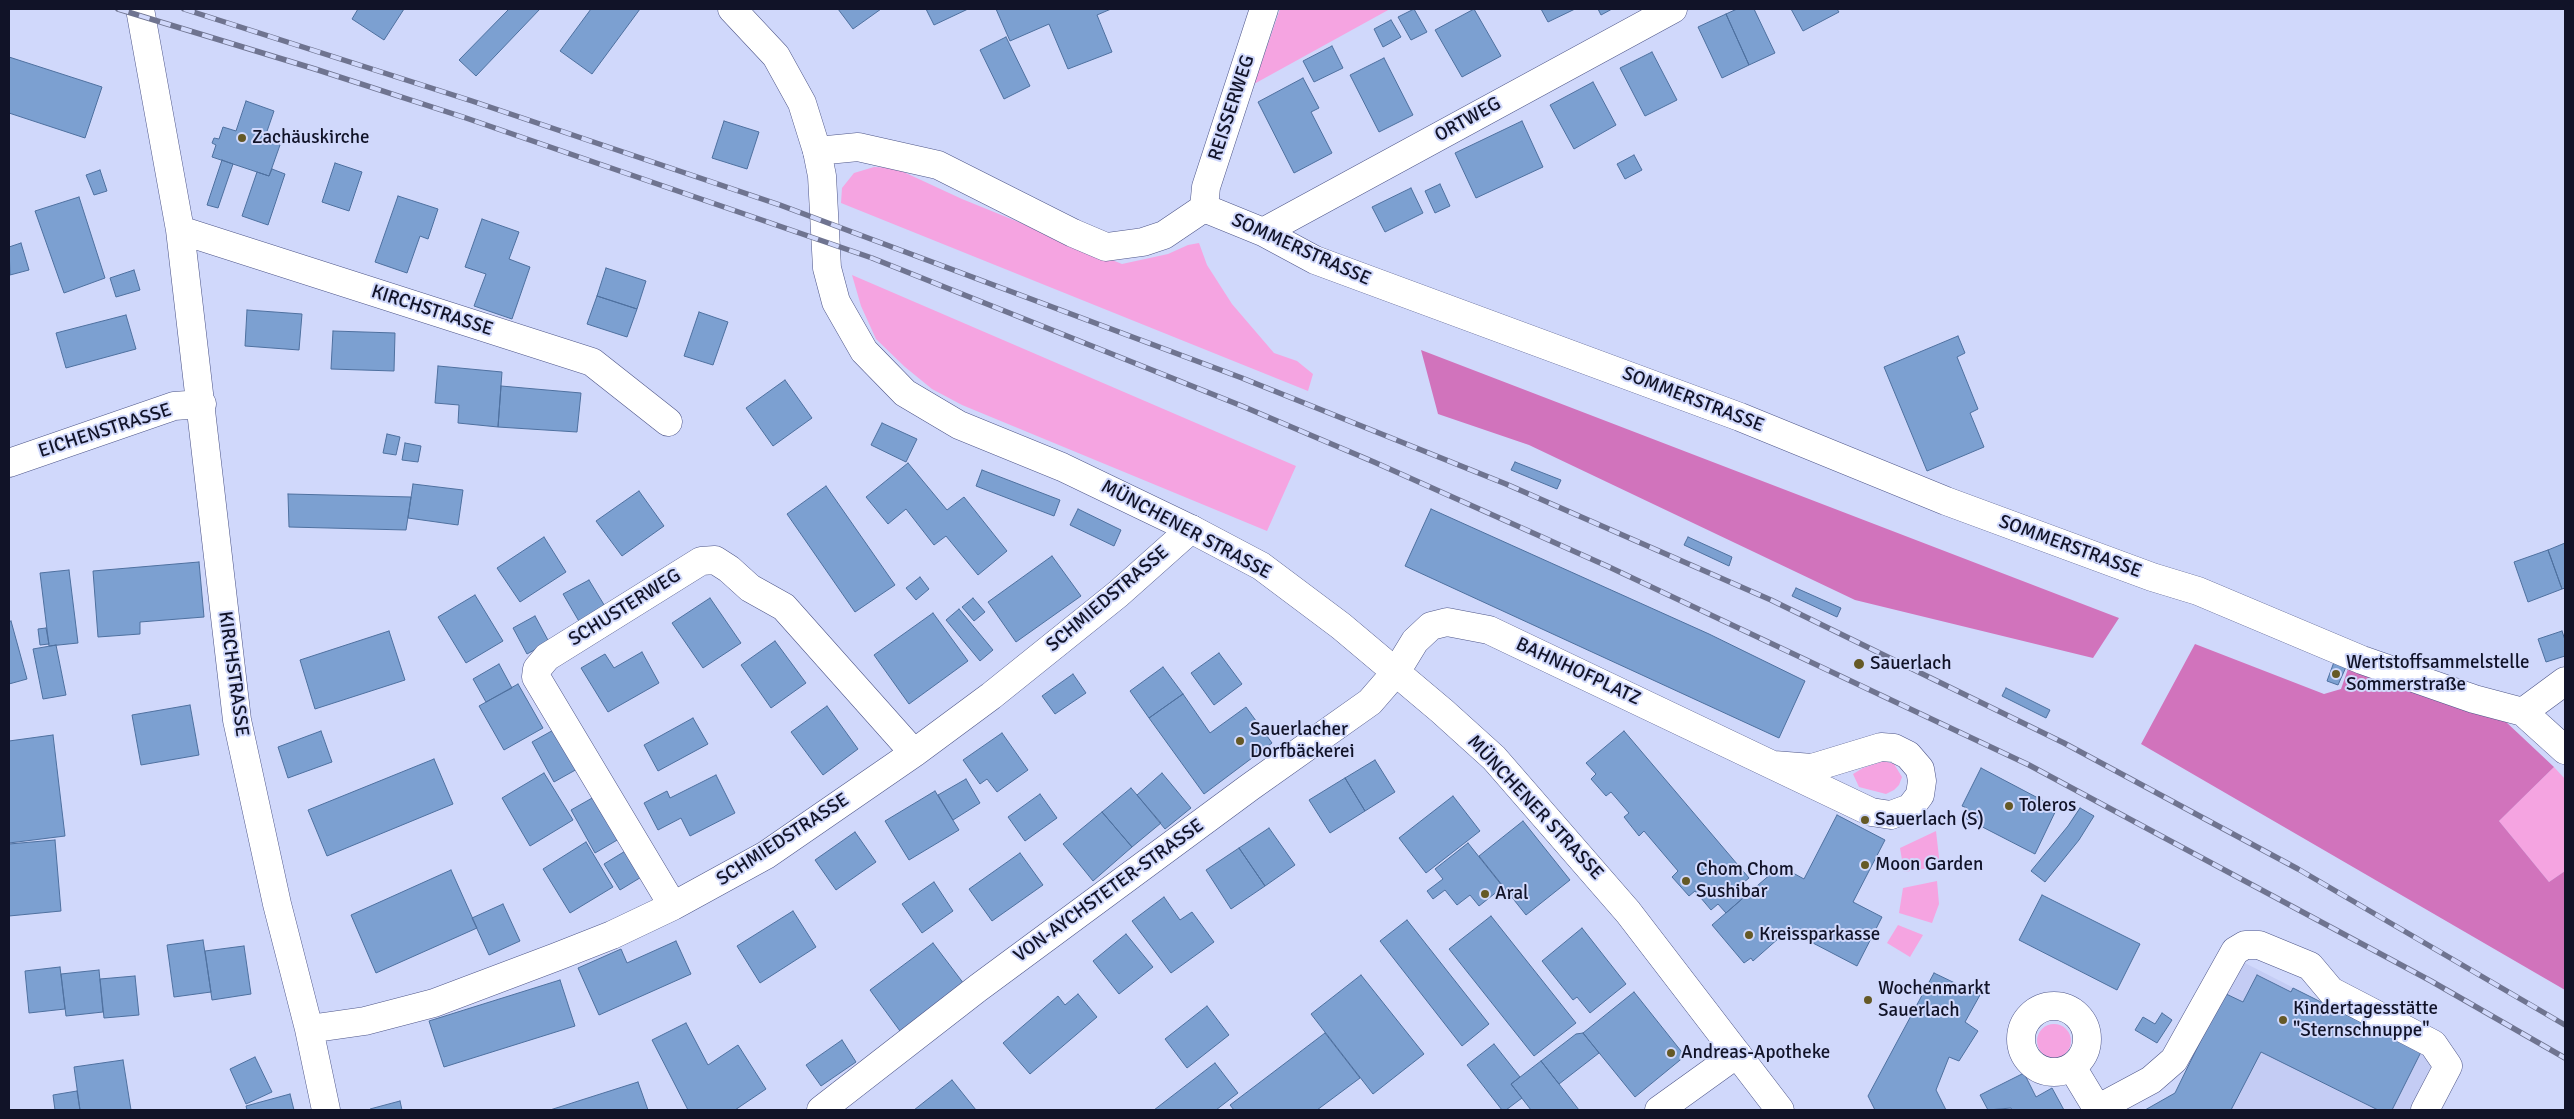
<!DOCTYPE html>
<meta charset="utf-8">
<style>
body{margin:0}
#map{position:relative;width:2574px;height:1119px;overflow:hidden;background:#d0d8fb;font-family:Signika,sans-serif}
canvas{display:block}
.frame{position:absolute;inset:0;border:10px solid #111328;pointer-events:none}
</style>
<div id="map">
<canvas width="2574" height="1119"></canvas>
<div class="frame"></div>
</div>
<script>
const c = document.querySelector('canvas').getContext('2d');
c.lineJoin = 'round';
function paint(path, color) { c.fillStyle = color; c.fill(path, 'evenodd'); }
const toPath = rows => new Path2D(rows.map(r => 'M' + r).join(''));
function stroke(path, color, width, dash) { c.strokeStyle = color; c.lineWidth = width; c.lineCap = dash ? 'butt' : 'round'; c.setLineDash(dash || []); c.stroke(path); }
function write(font, color, halo, rows, align = 'center') {
  c.font = font + ' Signika,sans-serif'; c.lineWidth = 4; c.setLineDash([]); c.textBaseline = 'middle'; c.strokeStyle = halo; c.fillStyle = color; for (const [text, x, y, turn = 0] of rows) {
    c.save(); c.translate(x, y); c.rotate((+turn || 0) * Math.PI / 180); c.textAlign = isNaN(turn) ? turn : align; if (halo) c.strokeText(text, 0, 0); c.fillText(text, 0, 0); c.restore();
  }
}
paint(toPath([
 [2241,961,2417,1051,2429,1054,2431,1066,2409,1110,2145,1110,2175,1093]
]), '#c4ccf4');
paint(toPath([
 [1280,9,1390,9,1254,84],
 [874,167,895,168,962,199,1122,264,1168,254,1188,245,1199,243,1207,265,1232,304,1274,353,1297,361,1313,374,1308,391,841,203,842,188,854,173],
 [852,275,1296,466,1267,531,962,405,932,389,905,367,876,339,861,306],
 [1884,761,1894,764,1902,777,1899,785,1894,790,1886,794,1859,787,1853,774,1863,768],
 [2554,767,2565,779,2565,871,2549,882,2499,821],
 [1936,831,1940,866,1904,872,1900,848],
 [1937,881,1939,904,1932,923,1899,913,1903,888],
 [1898,925,1923,935,1910,957,1887,943],
 '2037 1041a17 17 0 1 1 34 0a17 17 0 1 1-34 0Z'
]), '#f5a4e1');
paint(toPath([
 [1421,350,2119,618,2093,658,1855,600,1529,445,1438,414],
 [2195,644,2324,694,2341,689,2349,666,2505,721,2554,767,2499,821,2549,882,2565,871,2565,990,2141,744]
]), '#d173bc');
const building = toPath([
 [358,9,404,9,384,40,352,19,358,9],
 [509,9,540,9,476,76,459,60,509,9],
 [591,9,640,9,592,74,560,51,591,9],
 [838,9,881,9,853,29,838,9],
 [926,9,968,9,934,25,926,9],
 [996,9,1111,9,1097,15,1112,52,1068,69,1049,24,1010,41,996,9],
 [1414,9,1427,32,1411,40,1398,17,1414,9],
 [1474,9,1501,56,1462,77,1435,30,1474,9],
 [1541,9,1575,9,1548,22,1541,9],
 [1598,9,1612,9,1601,15,1598,9],
 [1737,9,1754,9,1775,53,1749,65,1726,14,1737,9],
 [1791,9,1837,9,1839,12,1803,31,1791,9],
 [1726,14,1749,65,1722,78,1698,27,1726,14],
 [1391,20,1401,37,1383,47,1374,29,1391,20],
 [1006,37,1030,86,1004,99,980,50,1006,37],
 [1332,46,1343,68,1314,82,1303,61,1332,46],
 [1652,52,1677,100,1645,116,1620,68,1652,52],
 [9,57,102,87,85,138,9,113,9,57],
 [1384,58,1413,115,1379,132,1350,75,1384,58],
 [1303,78,1319,108,1311,112,1332,153,1294,173,1258,102,1303,78],
 [1593,82,1616,125,1574,149,1550,105,1593,82],
 [246,101,274,111,264,140,280,145,269,176,212,157,216,145,212,143,214,138,219,139,223,127,236,131,246,101],
 [724,121,759,132,747,169,712,158,724,121],
 [1522,121,1543,167,1476,198,1455,153,1522,121],
 [1634,155,1642,170,1625,179,1617,164,1634,155],
 [222,160,233,164,218,208,207,205,222,160],
 [335,163,362,172,349,211,322,202,335,163],
 [272,169,285,174,268,225,242,216,257,172,269,176,272,169],
 [100,170,107,191,94,195,86,175,100,170],
 [1440,184,1450,206,1435,213,1425,191,1440,184],
 [1411,188,1423,213,1385,232,1372,207,1411,188],
 [398,196,438,209,428,239,420,236,407,273,375,262,398,196],
 [79,197,105,278,64,293,35,211,79,197],
 [482,219,519,232,509,259,530,267,512,319,474,306,486,274,465,267,482,219],
 [21,243,29,270,10,275,9,247,21,243],
 [606,268,646,281,637,309,597,296,606,268],
 [134,270,140,290,116,297,110,278,134,270],
 [597,296,637,309,627,337,587,324,597,296],
 [247,310,302,314,299,350,245,346,247,310],
 [699,312,728,322,713,365,684,356,699,312],
 [126,315,136,349,66,368,56,333,126,315],
 [333,331,395,333,394,371,331,369,333,331],
 [1958,336,1965,353,1957,357,1978,409,1970,413,1984,447,1927,471,1884,367,1958,336],
 [438,366,502,372,498,427,458,423,459,405,435,403,438,366],
 [785,380,812,418,773,446,746,408,785,380],
 [501,386,581,393,577,432,498,427,501,386],
 [882,423,917,439,906,462,871,445,882,423],
 [387,434,400,437,396,455,383,453,387,434],
 [405,443,421,446,418,462,402,460,405,443],
 [1515,462,1561,480,1557,489,1511,470,1515,462],
 [908,463,947,510,964,497,1007,551,978,575,946,536,934,545,906,509,888,524,866,497,908,463],
 [982,470,1060,500,1054,516,976,486,982,470],
 [413,484,463,490,458,525,408,518,413,484],
 [826,486,895,585,855,612,787,514,826,486],
 [639,491,664,526,622,556,596,521,639,491],
 [288,494,411,497,406,530,289,527,288,494],
 [1078,509,1121,530,1114,546,1070,525,1078,509],
 [1431,509,1709,634,1805,681,1779,738,1405,566,1431,509],
 [544,537,566,572,520,602,497,568,544,537],
 [1688,537,1732,557,1729,566,1684,545,1688,537],
 [2565,543,2565,588,2562,589,2548,550,2565,543],
 [2548,550,2562,589,2528,602,2514,562,2548,550],
 [1052,556,1081,596,1016,642,988,602,1052,556],
 [199,562,204,617,140,622,140,634,98,637,93,571,199,562],
 [69,570,78,643,49,646,40,573,69,570],
 [920,577,929,589,916,600,906,588,920,577],
 [589,580,606,608,580,623,563,594,589,580],
 [1796,588,1841,608,1837,617,1792,596,1796,588],
 [475,595,503,641,466,663,438,617,475,595],
 [710,598,741,643,703,668,672,623,710,598],
 [973,598,985,612,974,621,962,607,973,598],
 [959,609,993,650,980,661,946,620,959,609],
 [933,613,968,661,909,704,874,655,933,613],
 [535,616,549,642,527,654,513,628,535,616],
 [11,621,27,679,9,684,9,622,11,621],
 [46,628,49,644,40,645,38,629,46,628],
 [389,631,405,680,315,709,300,660,389,631],
 [2562,631,2565,640,2565,656,2546,662,2538,639,2562,631],
 [775,641,806,683,771,708,741,665,775,641],
 [56,645,66,695,43,699,33,649,56,645],
 [642,652,659,683,608,712,581,668,605,654,614,668,642,652],
 [1219,653,1242,684,1214,705,1191,673,1219,653],
 [2334,662,2346,667,2338,685,2327,681,2334,662],
 [499,664,512,688,486,702,473,679,499,664],
 [1163,667,1183,694,1149,718,1130,691,1163,667],
 [1073,674,1086,693,1055,714,1042,696,1073,674],
 [518,684,543,728,504,750,479,706,518,684],
 [2006,688,2050,710,2046,718,2002,696,2006,688],
 [1183,694,1210,733,1246,707,1272,743,1204,794,1149,718,1183,694],
 [190,705,199,755,141,765,132,715,190,705],
 [827,706,858,749,823,775,791,732,827,706],
 [693,718,708,744,658,771,644,745,693,718],
 [557,728,579,768,554,782,532,742,557,728],
 [321,731,332,762,288,778,278,747,321,731],
 [1624,731,1749,878,1743,883,1750,892,1726,913,1718,904,1711,910,1695,891,1689,896,1672,877,1678,871,1644,831,1639,836,1624,817,1629,813,1611,792,1606,796,1591,779,1596,774,1586,763,1624,731],
 [1002,733,1028,770,997,792,987,779,980,784,963,760,1002,733],
 [53,735,65,836,9,843,9,741,53,735],
 [434,759,453,804,327,856,308,810,434,759],
 [1375,760,1395,792,1365,811,1345,778,1375,760],
 [1981,768,2057,808,2035,854,1963,817,1967,808,1962,806,1981,768],
 [544,773,573,820,530,846,502,798,544,773],
 [1162,773,1191,808,1165,829,1137,795,1162,773],
 [716,775,735,813,690,836,681,818,658,830,644,803,667,791,670,798,716,775],
 [1345,778,1365,811,1330,833,1309,800,1345,778],
 [966,779,980,803,953,820,938,795,966,779],
 [1131,788,1161,823,1132,847,1102,812,1131,788],
 [935,791,959,830,909,860,885,821,935,791],
 [1040,794,1057,818,1025,841,1008,817,1040,794],
 [1453,796,1480,831,1426,873,1399,838,1453,796],
 [594,797,619,839,595,853,571,810,594,797],
 [2080,808,2094,816,2079,840,2045,882,2031,871,2068,826,2080,808],
 [1102,812,1132,847,1093,881,1063,844,1102,812],
 [1837,815,1885,840,1853,902,1882,917,1857,966,1788,930,1753,961,1751,958,1744,963,1712,925,1780,866,1804,879,1837,815],
 [1523,821,1570,880,1526,915,1479,856,1523,821],
 [1269,828,1295,865,1265,886,1239,848,1269,828],
 [855,832,876,862,836,890,815,860,855,832],
 [55,840,61,911,9,916,9,844,55,840],
 [586,842,613,887,570,913,543,869,586,842],
 [1468,843,1503,887,1479,906,1470,895,1457,905,1445,890,1433,899,1427,891,1443,879,1435,869,1468,843],
 [1239,848,1265,886,1231,909,1206,870,1239,848],
 [627,850,643,876,620,890,604,864,627,850],
 [1020,853,1043,885,992,921,969,889,1020,853],
 [451,870,477,928,376,973,351,915,451,870],
 [934,882,953,911,922,933,902,904,934,882],
 [2042,895,2140,944,2117,990,2019,940,2042,895],
 [1164,897,1180,920,1192,912,1214,942,1171,973,1132,921,1164,897],
 [503,904,520,941,489,955,472,918,503,904],
 [793,911,816,947,760,983,737,946,793,911],
 [1491,916,1576,1023,1534,1056,1449,949,1491,916],
 [1407,920,1489,1024,1462,1046,1380,941,1407,920],
 [1582,928,1626,984,1590,1013,1577,997,1573,1000,1542,961,1582,928],
 [1126,934,1153,967,1119,994,1093,961,1126,934],
 [203,940,211,992,174,997,167,945,203,940],
 [676,941,691,974,599,1015,578,968,621,949,627,963,676,941],
 [933,943,964,984,900,1031,870,990,933,943],
 [244,946,251,994,212,1000,205,951,244,946],
 [60,967,65,1009,29,1013,25,971,60,967],
 [99,970,103,1012,66,1016,61,974,99,970],
 [1934,973,1980,995,1965,1022,1978,1031,1959,1061,1949,1057,1936,1090,1946,1110,1875,1110,1868,1096,1934,973],
 [1361,975,1424,1054,1373,1094,1311,1014,1361,975],
 [2257,975,2291,992,2293,988,2421,1052,2392,1110,2378,1110,2261,1052,2231,1110,2145,1110,2175,1093,2224,993,2243,1002,2257,975],
 [135,976,139,1015,104,1018,100,979,135,976],
 [560,980,575,1026,444,1067,429,1021,560,980],
 [1634,992,1685,1056,1635,1097,1583,1033,1634,992],
 [1078,994,1097,1017,1030,1074,1003,1043,1058,996,1065,1005,1078,994],
 [1207,1006,1229,1035,1187,1068,1165,1039,1207,1006],
 [2162,1013,2172,1020,2157,1043,2135,1030,2143,1017,2155,1024,2162,1013],
 [686,1023,708,1065,738,1045,766,1089,735,1110,688,1110,652,1040,686,1023],
 [1325,1033,1360,1078,1317,1110,1234,1110,1230,1105,1325,1033],
 [1583,1033,1599,1053,1559,1084,1541,1061,1576,1034,1583,1033],
 [842,1040,856,1062,821,1086,806,1065,842,1040],
 [1494,1044,1520,1077,1511,1084,1522,1098,1506,1110,1502,1110,1467,1065,1494,1044],
 [255,1057,272,1092,246,1104,230,1069,255,1057],
 [123,1060,131,1110,80,1110,74,1067,123,1060],
 [1541,1061,1559,1084,1579,1110,1531,1110,1511,1084,1541,1061],
 [1215,1063,1238,1093,1216,1110,1154,1110,1215,1063],
 [2024,1073,2036,1097,2052,1088,2064,1110,2012,1110,2011,1108,1988,1110,1980,1095,2024,1073],
 [952,1080,976,1110,914,1110,952,1080],
 [638,1082,648,1110,550,1110,638,1082],
 [77,1091,80,1110,55,1110,53,1095,77,1091],
 [290,1094,294,1110,247,1110,246,1106,290,1094],
 [400,1101,402,1110,370,1110,370,1109,400,1101]
]);
paint(building, '#7ca0d1');
stroke(building, '#4e709f', 1);
const minor = toPath([
 [140,9,180,230,237,720,277,904,309,1029,326,1110],
 [817,151,858,147,938,165,1073,233,1106,247,1143,242,1164,235,1204,208],
 [1204,208,1263,232,1315,260,1740,417,1946,501,2152,577,2198,591,2362,660,2474,699,2523,712,2565,750],
 [1204,208,1206,187,1264,9],
 [180,230,592,362,668,422],
 [1263,232,1673,9],
 [9,463,174,406,202,404],
 [2523,712,2565,681],
 [673,906,536,677,537,669,547,657,701,561,715,560,729,569,750,588,784,607,914,753],
 '2021 1039a33 33 0 1 1 66 0a33 33 0 1 1-66 0Z',
 [309,1029,365,1021,434,1003,556,957,612,935,673,906,766,855,914,753,991,696,1118,594,1191,529],
 [2072,1067,2098,1110],
 [2097,1109,2151,1080,2174,1060,2235,951,2245,945,2259,945,2310,966,2331,991,2433,1044,2448,1066,2425,1110],
 [821,1110,978,988,1250,787,1370,702,1396,672,1415,641,1431,626,1447,622,1489,630,1871,812,1891,815,1910,808,1920,795,1922,781,1920,769,1908,755,1894,748,1881,747,1812,768,1774,765],
 [1659,1110,1737,1054]
]);
const major = toPath([
 [732,9,776,56,802,103,817,151,822,176,827,268,836,302,864,351,905,393,959,425,1062,467,1191,529,1261,566,1341,626,1442,711,1494,758,1628,912,1780,1110]
]);
stroke(minor, '#4d5588', 29);
stroke(major, '#4d5588', 29);
stroke(minor, '#fff', 28);
stroke(major, '#fff', 28);
const rail = toPath([
 [118,9,315,69,466,118,872,258,1242,406,1374,462,1607,566,2029,765,2431,981,2565,1058],
 [184,9,472,101,780,205,1242,378,1506,484,1771,600,2064,743,2298,869,2565,1025]
]);
stroke(rail, '#6f7490', 5.5);
stroke(rail, '#d0d8fb', 4, [11]);
for (const [x, y, r, color] of [
 [242,138,5,"#655926"],
 [1859,664,6,"#655926"],
 [2336,674,5,"#655926"],
 [1240,741,5,"#655926"],
 [2009,806,5,"#655926"],
 [1865,820,5,"#655926"],
 [1865,865,5,"#655926"],
 [1686,881,5,"#655926"],
 [1485,894,5,"#655926"],
 [1749,935,5,"#655926"],
 [1868,1000,5,"#655926"],
 [2283,1020,5,"#655926"],
 [1671,1053,5,"#655926"]
]) { const dot = new Path2D(); dot.arc(x, y, r, 0, 2 * Math.PI); c.fillStyle = color; c.fill(dot); stroke(dot, '#d0d8fb', 2); }
write('19px', '#111328', '#d0d8fb', [
 ["REISSERWEG",1232,108,-72],
 ["ORTWEG",1468,120,-29],
 ["SOMMERSTRASSE",1301,250,24],
 ["KIRCHSTRASSE",432,311,18],
 ["SOMMERSTRASSE",1693,400,21],
 ["EICHENSTRASSE",105,431,-18],
 ["MÜNCHENER STRASSE",1186,530,28],
 ["SOMMERSTRASSE",2070,547,20],
 ["SCHMIEDSTRASSE",1108,599,-40],
 ["SCHUSTERWEG",625,608,-32],
 ["BAHNHOFPLATZ",1578,672,25],
 ["KIRCHSTRASSE",233,674,82],
 ["MÜNCHENER STRASSE",1535,808,47],
 ["SCHMIEDSTRASSE",783,840,-33],
 ["VON-AYCHSTETER-STRASSE",1109,891,-36]
]);
write('19px', '#111328', '#d0d8fb', [
 ["Zachäuskirche",252,138],
 ["Wertstoffsammelstelle",2346,663],
 ["Sommerstraße",2346,685],
 ["Sauerlach",1870,664],
 ["Sauerlacher",1250,730],
 ["Dorfbäckerei",1250,752],
 ["Toleros",2019,806],
 ["Sauerlach (S)",1875,820],
 ["Moon Garden",1875,865],
 ["Chom Chom",1696,870],
 ["Sushibar",1696,892],
 ["Aral",1495,894],
 ["Kreissparkasse",1759,935],
 ["Wochenmarkt",1878,989],
 ["Sauerlach",1878,1011],
 ["Kindertagesstätte",2293,1009],
 ["\"Sternschnuppe\"",2293,1031],
 ["Andreas-Apotheke",1681,1053]
], 'left');
</script>
